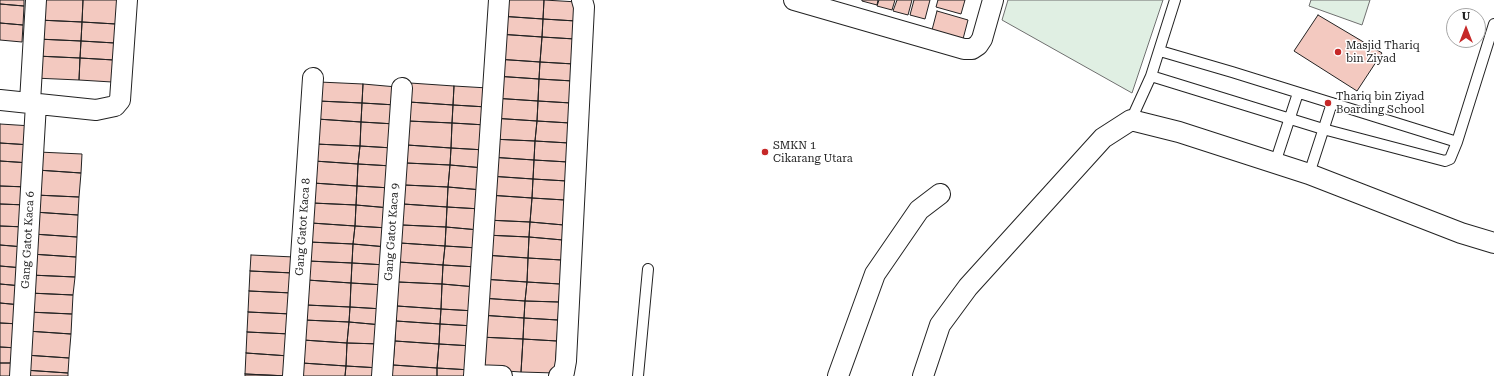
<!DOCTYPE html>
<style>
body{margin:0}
#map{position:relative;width:1494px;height:376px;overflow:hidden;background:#fff;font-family:"Roboto Serif",serif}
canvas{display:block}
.north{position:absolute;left:1446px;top:8px;width:40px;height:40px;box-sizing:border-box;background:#fff;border:1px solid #a7a7a7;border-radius:50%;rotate:0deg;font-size:11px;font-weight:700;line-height:16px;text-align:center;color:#222}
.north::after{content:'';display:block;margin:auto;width:14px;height:18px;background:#c62828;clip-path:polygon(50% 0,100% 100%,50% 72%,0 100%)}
</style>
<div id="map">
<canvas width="1494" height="376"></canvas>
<div class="north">U</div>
</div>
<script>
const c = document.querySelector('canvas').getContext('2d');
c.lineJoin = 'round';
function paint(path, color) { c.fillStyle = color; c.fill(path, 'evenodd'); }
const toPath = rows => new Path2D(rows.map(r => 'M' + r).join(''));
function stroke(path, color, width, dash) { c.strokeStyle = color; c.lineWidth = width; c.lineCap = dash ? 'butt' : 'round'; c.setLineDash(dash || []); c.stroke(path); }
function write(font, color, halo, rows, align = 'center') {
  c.font = font + ' "Roboto Serif",serif'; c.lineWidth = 3; c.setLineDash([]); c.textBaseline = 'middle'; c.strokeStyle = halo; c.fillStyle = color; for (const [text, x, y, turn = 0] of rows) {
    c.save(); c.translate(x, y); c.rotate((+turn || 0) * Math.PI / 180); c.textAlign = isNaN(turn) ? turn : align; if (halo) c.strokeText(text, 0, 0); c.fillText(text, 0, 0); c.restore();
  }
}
const green = toPath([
 [1008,0,1163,0,1132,93,1002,20,1008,0],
 [1311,0,1370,0,1362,25,1309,6,1311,0]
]);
paint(green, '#e0efe3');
stroke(green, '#6f6f6f', 1);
const building = toPath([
 [0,0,24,0,24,6,0,4,0,0],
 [39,0,83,0,82,22,38,20,39,0],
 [83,0,117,0,116,24,82,22,83,0],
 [500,0,544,0,543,19,499,16,500,0],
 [544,0,578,2,576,21,543,19,544,0],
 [862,0,878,0,877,5,862,1,862,0],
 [879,0,895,0,892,10,877,6,879,0],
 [897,0,912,0,908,15,893,11,897,0],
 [914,0,930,0,925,19,910,15,914,0],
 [938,0,965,0,961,14,936,7,938,0],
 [0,4,24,6,23,25,0,23,0,4],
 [937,11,968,20,963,39,932,30,937,11],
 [1318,15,1382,53,1357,91,1294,51,1318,15],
 [499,16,543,19,542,37,498,34,499,16],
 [543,19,576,21,575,39,542,37,543,19],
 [38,20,82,22,81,41,37,39,38,20],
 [82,22,116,24,115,43,81,41,82,22],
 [0,23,23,25,22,42,0,40,0,23],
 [498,34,542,37,540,62,496,59,498,34],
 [542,37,575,39,574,64,540,62,542,37],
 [37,39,81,41,80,58,36,56,37,39],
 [81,41,115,43,114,60,80,58,81,41],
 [36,56,80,58,79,80,34,78,36,56],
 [80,58,114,60,112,82,79,80,80,58],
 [496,59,540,62,539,79,495,76,496,59],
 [540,62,574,64,573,81,539,79,540,62],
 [495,76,539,79,538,101,493,98,495,76],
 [539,79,573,81,571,103,538,101,539,79],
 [319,82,363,84,362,103,318,101,319,82],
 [410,83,454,86,453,105,409,102,410,83],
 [363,84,397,87,396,105,362,103,363,84],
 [454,86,488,88,487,107,453,105,454,86],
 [493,98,538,101,537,121,492,118,493,98],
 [318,101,362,103,361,122,317,119,318,101],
 [538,101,571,103,570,123,537,121,538,101],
 [409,102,453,105,452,123,408,121,409,102],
 [362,103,396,105,395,124,361,122,362,103],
 [453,105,487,107,486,125,452,123,453,105],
 [492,118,537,121,535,141,491,139,492,118],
 [317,119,361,122,360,146,315,144,317,119],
 [408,121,452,123,451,148,407,145,408,121],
 [537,121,570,123,569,143,535,141,537,121],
 [361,122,395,124,393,148,360,146,361,122],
 [452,123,486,125,485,150,451,148,452,123],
 [0,124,32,126,31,145,0,143,0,124],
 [491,139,535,141,534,160,490,157,491,139],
 [535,141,569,143,568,162,534,160,535,141],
 [0,143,31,145,30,163,0,161,0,143],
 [315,144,360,146,358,164,314,161,315,144],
 [407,145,451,148,450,165,406,163,407,145],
 [360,146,393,148,392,166,358,164,360,146],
 [451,148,485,150,484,168,450,165,451,148],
 [38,152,82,154,81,173,37,170,38,152],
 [490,157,534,160,533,179,489,176,490,157],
 [534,160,568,162,567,181,533,179,534,160],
 [0,161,30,163,28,187,0,186,0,161],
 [314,161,358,164,357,186,313,183,314,161],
 [406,163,450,165,448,187,404,185,406,163],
 [358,164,392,166,391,188,357,186,358,164],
 [450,165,484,168,482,190,448,187,450,165],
 [37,170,81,173,79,197,35,195,37,170],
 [489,176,533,179,532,198,488,195,489,176],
 [533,179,567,181,565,200,532,198,533,179],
 [313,183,357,186,356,205,312,203,313,183],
 [404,185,448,187,447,207,403,204,404,185],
 [0,186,28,187,27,205,0,204,0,186],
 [357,186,391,188,390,208,356,205,357,186],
 [448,187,482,190,481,209,447,207,448,187],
 [35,195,79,197,78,215,34,212,35,195],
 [488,195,532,198,530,222,486,220,488,195],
 [532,198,565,200,564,225,530,222,532,198],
 [312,203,356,205,355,226,311,223,312,203],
 [0,204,27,205,26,227,0,226,0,204],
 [403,204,447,207,446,227,402,225,403,204],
 [356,205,390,208,388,228,355,226,356,205],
 [447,207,481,209,479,230,446,227,447,207],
 [34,212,78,215,77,237,33,234,34,212],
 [486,220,530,222,529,237,485,235,486,220],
 [530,222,564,225,563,240,529,237,530,222],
 [311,223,355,226,353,244,309,242,311,223],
 [402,225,446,227,445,246,400,243,402,225],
 [0,226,26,227,24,247,0,245,0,226],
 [355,226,388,228,387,247,353,244,355,226],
 [446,227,479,230,478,248,445,246,446,227],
 [33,234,77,237,76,257,31,254,33,234],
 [485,235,529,237,528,258,484,255,485,235],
 [529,237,563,240,562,260,528,258,529,237],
 [309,242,353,244,352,263,308,261,309,242],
 [400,243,445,246,443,265,399,262,400,243],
 [353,244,387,247,386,265,352,263,353,244],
 [0,245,24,247,23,268,0,266,0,245],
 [445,246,478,248,477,267,443,265,445,246],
 [31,254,76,257,75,277,30,275,31,254],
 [251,255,294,257,293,273,250,271,251,255],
 [484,255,528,258,527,282,482,279,484,255],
 [528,258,562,260,560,284,527,282,528,258],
 [308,261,352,263,351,283,307,280,308,261],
 [399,262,443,265,442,284,398,282,399,262],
 [352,263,386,265,385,285,351,283,352,263],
 [443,265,477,267,476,287,442,284,443,265],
 [0,266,23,268,22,286,0,284,0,266],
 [250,271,293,273,292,293,249,291,250,271],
 [30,275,75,277,73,295,29,293,30,275],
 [482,279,527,282,525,301,481,298,482,279],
 [307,280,351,283,350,307,306,305,307,280],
 [398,282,442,284,441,309,397,306,398,282],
 [527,282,560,284,559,302,525,301,527,282],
 [351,283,385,285,383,309,350,307,351,283],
 [0,284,22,286,21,305,0,303,0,284],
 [442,284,476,287,475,311,441,309,442,284],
 [249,291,292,293,291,314,248,312,249,291],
 [29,293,73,295,72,314,28,312,29,293],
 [481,298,525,301,524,318,480,315,481,298],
 [525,301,559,302,558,320,524,318,525,301],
 [0,303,21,305,20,324,0,323,0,303],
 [306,305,350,307,349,322,304,320,306,305],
 [397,306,441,309,440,324,396,321,397,306],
 [350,307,383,309,382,325,349,322,350,307],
 [441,309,475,311,474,326,440,324,441,309],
 [28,312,72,314,71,334,27,331,28,312],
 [248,312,291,314,290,334,247,332,248,312],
 [480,315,524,318,523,339,479,337,480,315],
 [524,318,558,320,557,341,523,339,524,318],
 [304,320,349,322,347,343,303,340,304,320],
 [396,321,440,324,439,344,395,341,396,321],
 [349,322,382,325,381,344,347,343,349,322],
 [0,323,20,324,18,348,0,347,0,323],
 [440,324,474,326,473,346,439,344,440,324],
 [27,331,71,334,69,358,25,355,27,331],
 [247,332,290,334,289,356,246,353,247,332],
 [479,337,523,339,521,372,477,369,479,337],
 [523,339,557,341,555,373,521,372,523,339],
 [303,340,347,343,346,366,302,363,303,340],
 [395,341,439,344,437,368,393,365,395,341],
 [347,343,381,344,380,368,346,366,347,343],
 [439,344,473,346,471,370,437,368,439,344],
 [0,347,18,348,18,363,0,363,0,347],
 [246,353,289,356,288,376,245,374,246,353],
 [25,355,69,358,68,373,24,370,25,355],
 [0,363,18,363,17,376,0,376,0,363],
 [302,363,346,366,345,376,301,376,302,363],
 [393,365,437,368,437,376,392,376,393,365],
 [346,366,380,368,379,376,345,376,346,366],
 [437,368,471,370,471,376,437,376,437,368],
 [24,370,68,373,68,376,24,376,24,370],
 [245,374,288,376,245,376,245,374]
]);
paint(building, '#f3c9c0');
stroke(building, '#222', 1);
const lane = toPath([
 [1160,51,1232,72,1457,142],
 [1151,76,1323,129,1445,161,1450,159,1457,142,1494,24],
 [1131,120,1151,76,1175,0],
 [1275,163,1298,93],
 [1309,174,1332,103],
 [638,376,648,269]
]);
const street = toPath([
 [794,0,964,49,972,49,978,45,982,39,993,0],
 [0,100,96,110,115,106,120,100,127,0],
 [30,102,36,0],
 [474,375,502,376],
 [20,376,36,104],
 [293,376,313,78],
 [382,376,402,88],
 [474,376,499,0],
 [559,376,564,372,566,361,584,7,582,0],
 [838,376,875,274,919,210,940,194],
 [923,376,940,325,968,287,1103,138,1131,120,1179,132,1309,174,1461,233,1494,243]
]);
stroke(lane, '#222', 12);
stroke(street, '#222', 22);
stroke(lane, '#fff', 10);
stroke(street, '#fff', 20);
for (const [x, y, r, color] of [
 [1338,52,4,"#c62828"],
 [1328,103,4,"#c62828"],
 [765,152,4,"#c62828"]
]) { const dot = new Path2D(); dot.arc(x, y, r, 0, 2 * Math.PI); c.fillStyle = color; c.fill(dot); stroke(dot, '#fff', 1.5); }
write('11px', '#222', '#fff', [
 ["Masjid Thariq",1346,46],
 ["bin Ziyad",1346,59],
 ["Thariq bin Ziyad",1336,97],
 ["Boarding School",1336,110],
 ["SMKN 1",773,146],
 ["Cikarang Utara",773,159]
], 'left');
write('11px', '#222', '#fff', [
 ["Gang Gatot Kaca 8",303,227,-86],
 ["Gang Gatot Kaca 9",392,232,-86],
 ["Gang Gatot Kaca 6",28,240,-87]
]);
</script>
